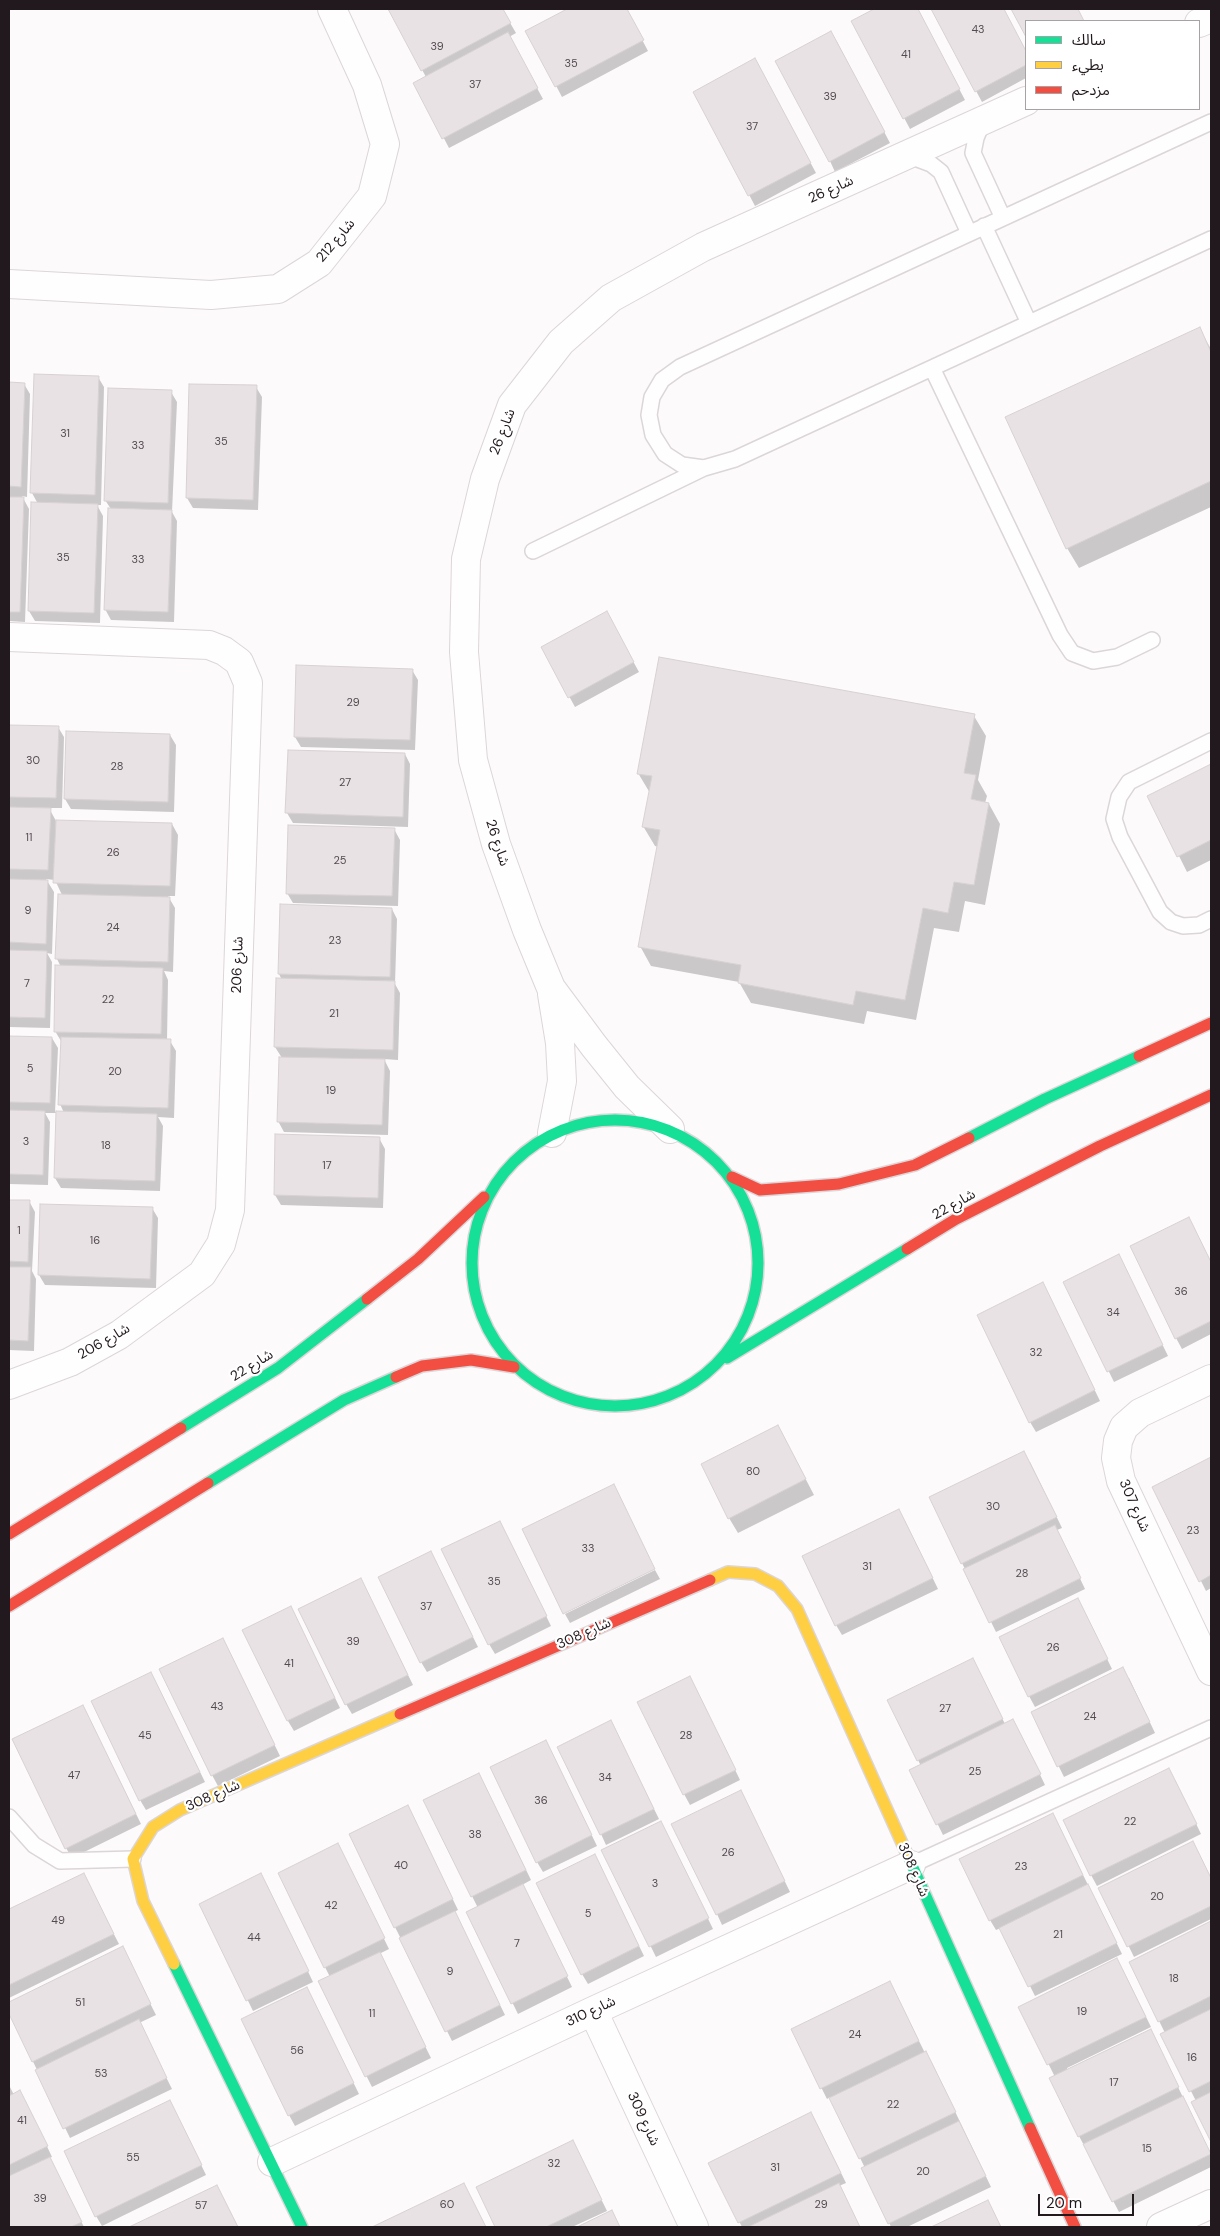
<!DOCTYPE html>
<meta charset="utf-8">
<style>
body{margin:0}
#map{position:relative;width:1220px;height:2236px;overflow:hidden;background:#fdfafb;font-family:"DM Sans","Noto Sans Arabic",sans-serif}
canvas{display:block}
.frame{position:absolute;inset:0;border:10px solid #22191e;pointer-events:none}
.legend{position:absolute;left:1025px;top:20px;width:175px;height:90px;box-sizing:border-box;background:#fff;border:1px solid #a7a3a5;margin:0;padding:6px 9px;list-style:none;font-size:15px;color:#22191e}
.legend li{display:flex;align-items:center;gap:10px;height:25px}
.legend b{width:25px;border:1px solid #a7a3a5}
.scale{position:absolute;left:1038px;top:2194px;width:96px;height:22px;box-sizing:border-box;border:2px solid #22191e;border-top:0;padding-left:6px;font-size:15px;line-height:18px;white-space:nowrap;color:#22191e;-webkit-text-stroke:4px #fff;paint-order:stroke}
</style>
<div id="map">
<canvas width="1220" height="2236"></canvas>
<div class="frame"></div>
<ul class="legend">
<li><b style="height:6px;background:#16e098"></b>سالك</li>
<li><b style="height:6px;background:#ffcf43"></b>بطيء</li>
<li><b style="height:6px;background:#f24e42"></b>مزدحم</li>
</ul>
<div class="scale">20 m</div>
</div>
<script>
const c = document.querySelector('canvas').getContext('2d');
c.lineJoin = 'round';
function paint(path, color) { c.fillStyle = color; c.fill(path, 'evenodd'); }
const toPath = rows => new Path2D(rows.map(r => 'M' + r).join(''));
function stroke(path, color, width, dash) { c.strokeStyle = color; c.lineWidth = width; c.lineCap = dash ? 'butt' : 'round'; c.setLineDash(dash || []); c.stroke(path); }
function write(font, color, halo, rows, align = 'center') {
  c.font = font + ' "DM Sans","Noto Sans Arabic",sans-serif'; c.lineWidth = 4.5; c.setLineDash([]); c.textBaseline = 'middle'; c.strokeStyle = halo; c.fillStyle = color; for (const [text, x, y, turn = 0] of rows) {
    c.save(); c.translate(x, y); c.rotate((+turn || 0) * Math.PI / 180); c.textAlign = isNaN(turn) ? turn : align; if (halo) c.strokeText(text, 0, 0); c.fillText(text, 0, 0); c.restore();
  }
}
paint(toPath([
 [389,9,502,9,516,33,509,37,543,99,449,148,415,83,426,77],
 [569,9,626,9,648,51,562,97,527,31],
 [877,9,917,9,965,100,910,129,853,21],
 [932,9,1003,9,1026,53,1026,78,982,102],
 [1013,9,1077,9,1083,21,1026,21,1026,34],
 [837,42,890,143,835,172,830,161],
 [761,70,816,173,755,206,695,92],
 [1199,328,1211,349,1211,507,1079,568,1067,548],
 [98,377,104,387,101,505,97,505,103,516,100,623,35,621,29,611,38,504,32,493],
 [9,383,24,384,30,394,27,497,22,496,29,509,25,622,9,621],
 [191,385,256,387,262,397,258,510,193,508,187,498],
 [171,392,177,402,172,512,177,521,174,622,111,620,105,609,111,509,105,500],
 [606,612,639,672,575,707,542,647],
 [297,667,412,670,418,680,415,750,301,747,295,737],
 [974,716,986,736,978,780,987,796,985,803,989,804,1000,824,985,905,965,901,959,932,934,928,916,1020,867,1011,864,1024,751,1003,739,982,651,966,640,946,658,847,655,846,643,826,650,793,638,773],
 [9,726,58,727,64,737,62,808,49,808,56,821,172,824,178,835,175,896,168,896,175,908,173,972,164,971,168,980,167,1041,170,1041,176,1051,174,1118,158,1117,163,1126,160,1191,61,1188,55,1178,57,1113,45,1113,50,1122,48,1185,9,1184,9,1037,52,1038,58,1048,55,1112,64,1113,60,1104,61,1041,55,1031,61,967,57,959,62,895,55,880,46,879,54,892,52,954,47,953,52,962,50,1028,9,1027],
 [170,735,176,745,174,812,71,809,65,799],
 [405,754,410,764,408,827,293,823,287,813],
 [1211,765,1211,860,1187,872,1149,796],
 [394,829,400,840,398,906,293,903,287,893],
 [392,909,397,919,395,984,400,993,398,1060,384,1059,390,1071,388,1135,284,1132,278,1121,282,1058,275,1047,282,980,279,974],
 [379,1138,385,1149,383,1208,281,1205,275,1195],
 [9,1201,29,1201,35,1212,32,1271,36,1279,34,1351,9,1350],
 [42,1205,152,1208,158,1218,156,1288,45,1285,39,1275],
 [1189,1219,1211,1263,1211,1334,1182,1349,1176,1338],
 [1124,1266,1168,1356,1114,1382,1065,1282],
 [1048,1294,1100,1401,1036,1432,1030,1422],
 [778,1426,814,1495,738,1533,729,1518],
 [1211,1459,1211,1588,1206,1591,1154,1487],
 [1030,1462,1062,1528,1057,1530,1085,1589,996,1632,962,1563],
 [905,1521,938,1589,842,1635,836,1625],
 [505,1532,551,1626,495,1654,489,1644],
 [431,1553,478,1647,427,1672,421,1662],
 [655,1570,660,1579,570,1623,565,1614],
 [366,1590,413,1685,352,1714,346,1704],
 [1083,1610,1112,1669,1035,1707,1029,1696],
 [296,1618,340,1708,294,1731,288,1721],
 [228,1650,280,1756,218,1786,212,1775],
 [978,1670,1005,1724,1019,1731,1045,1785,943,1835,911,1770,921,1766,918,1760],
 [151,1673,205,1782,146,1810,140,1800],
 [1129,1678,1155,1733,1064,1777,1032,1712],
 [695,1687,740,1780,690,1805,684,1794],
 [83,1706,141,1824,72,1858,66,1848],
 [616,1732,659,1819,606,1845,601,1834],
 [551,1751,597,1846,543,1872,537,1862],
 [1175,1780,1201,1834,1097,1886,1091,1875],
 [484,1784,531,1880,522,1885,572,1987,518,2014,468,1913,478,1908,472,1896],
 [746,1802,790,1892,722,1925,717,1914],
 [413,1817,458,1910,454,1912,505,2015,452,2041,395,1927],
 [1058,1824,1122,1954,1035,1996,1001,1928,996,1930,990,1920],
 [666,1832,713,1929,656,1957,603,1850],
 [1198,1853,1211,1879,1211,1919,1134,1957,1100,1888],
 [342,1854,389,1949,379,1954,431,2058,372,2087,319,1982,330,1977,325,1967],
 [600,1866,644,1956,588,1984,582,1974],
 [83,1874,119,1944,9,1998,9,1910],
 [267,1885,313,1982,253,2011,201,1904],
 [1211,1923,1211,2139,1193,2102,1196,2101,1162,2034,1165,2033,1130,1962],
 [122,1948,156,2015,139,2023,172,2089,70,2138,9,2012,9,2003],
 [1123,1970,1151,2027,1067,2068,1068,2071,1156,2041,1211,2156,1211,2167,1119,2212,1079,2136,1055,2077,1020,2007],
 [307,1989,359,2094,295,2126,289,2115],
 [895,1993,925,2053,932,2063,991,2187,907,2227,891,2227,865,2168,830,2097,827,2099,822,2089,793,2030],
 [9,2085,14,2095,26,2102,52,2157,49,2158,84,2227,9,2227],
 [175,2111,206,2175,102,2226,96,2216],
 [817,2124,846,2183,839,2186,860,2227,742,2227,710,2163],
 [578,2152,607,2211,572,2227,497,2227,478,2188],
 [464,2184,486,2227,375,2227],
 [217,2186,238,2227,132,2227],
 [987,2201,1001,2227,934,2227]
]), '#0003');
const building = toPath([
 [388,9,503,9,511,23,421,71,388,9],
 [567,9,627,9,644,40,555,87,525,31,567,9],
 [874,9,918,9,960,89,903,119,851,21,874,9],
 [931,9,1004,9,1026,51,1026,65,975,92,931,9],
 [1011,9,1078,9,1084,21,1026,21,1026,37,1011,9],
 [831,31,885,132,829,162,775,61,831,31],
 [508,32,538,88,442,139,413,83,508,32],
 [755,58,811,163,748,196,693,92,755,58],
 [1200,327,1211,352,1211,481,1066,549,1005,417,1200,327],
 [34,374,99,376,95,495,30,493,34,374],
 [9,382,25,383,21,487,9,486,9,382],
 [189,384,257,385,253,500,186,498,189,384],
 [108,388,172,390,168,503,104,501,108,388],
 [9,497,24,497,20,612,9,612,9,497],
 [31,502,98,504,94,613,28,611,31,502],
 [108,508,172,510,168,612,104,610,108,508],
 [607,611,634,662,568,698,541,647,607,611],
 [659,657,975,714,964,773,976,775,971,799,989,803,974,885,954,882,948,913,923,908,905,1000,856,991,853,1005,738,983,741,965,638,947,660,830,642,827,652,776,637,774,659,657],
 [296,665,413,669,410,740,294,737,296,665],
 [9,725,59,726,56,798,9,797,9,725],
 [66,731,170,734,168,802,64,799,66,731],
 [288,750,405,753,403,817,285,813,288,750],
 [1211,764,1211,840,1177,857,1147,796,1211,764],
 [9,807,51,808,48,870,9,869,9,807],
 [56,820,172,823,170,886,53,883,56,820],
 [288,825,395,828,392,896,286,894,288,825],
 [9,879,48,880,46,944,9,942,9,879],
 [58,894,170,897,168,962,55,959,58,894],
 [280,904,392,908,390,977,278,974,280,904],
 [9,950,47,951,45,1018,9,1017,9,950],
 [55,965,163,968,161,1034,54,1032,55,965],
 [276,978,395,981,393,1050,274,1047,276,978],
 [9,1036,52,1037,50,1103,9,1102,9,1036],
 [61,1037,171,1039,168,1108,58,1105,61,1037],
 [279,1057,385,1059,382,1125,277,1122,279,1057],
 [9,1110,45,1111,43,1175,9,1174,9,1110],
 [56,1111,157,1114,155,1181,54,1178,56,1111],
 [275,1134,380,1137,378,1198,274,1195,275,1134],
 [9,1200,30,1200,28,1262,9,1261,9,1200],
 [40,1204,153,1207,150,1279,38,1275,40,1204],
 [1189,1217,1211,1262,1211,1321,1175,1339,1130,1246,1189,1217],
 [1119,1254,1163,1345,1107,1372,1063,1282,1119,1254],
 [9,1267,31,1267,28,1341,9,1340,9,1267],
 [1043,1282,1095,1390,1029,1423,977,1315,1043,1282],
 [778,1425,806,1479,728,1519,701,1464,778,1425],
 [1024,1451,1057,1517,961,1564,929,1497,1024,1451],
 [1211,1457,1211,1575,1199,1582,1152,1487,1211,1457],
 [614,1484,655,1569,563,1614,522,1529,614,1484],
 [899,1509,933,1578,835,1626,802,1556,899,1509],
 [500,1521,547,1616,488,1645,441,1549,500,1521],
 [1055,1525,1081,1578,989,1623,963,1569,1055,1525],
 [431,1551,473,1637,420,1663,378,1577,431,1551],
 [361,1578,408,1675,345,1705,298,1609,361,1578],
 [1078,1598,1108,1659,1028,1697,999,1637,1078,1598],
 [291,1606,335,1698,287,1721,242,1630,291,1606],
 [223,1638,275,1745,211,1776,159,1669,223,1638],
 [973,1658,1003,1719,917,1761,887,1700,973,1658],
 [1123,1667,1150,1722,1057,1767,1031,1712,1123,1667],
 [151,1672,200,1772,139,1801,91,1701,151,1672],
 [690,1676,736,1770,683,1795,637,1702,690,1676],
 [83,1705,136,1814,65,1849,12,1739,83,1705],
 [1013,1719,1041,1774,936,1825,909,1770,1013,1719],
 [611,1720,654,1809,600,1835,557,1747,611,1720],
 [546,1740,592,1835,536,1863,490,1767,546,1740],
 [1169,1768,1197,1824,1090,1876,1063,1820,1169,1768],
 [479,1773,526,1870,471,1897,423,1800,479,1773],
 [741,1790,785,1881,716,1915,671,1824,741,1790],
 [408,1805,453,1899,394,1928,349,1834,408,1805],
 [1053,1813,1083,1875,989,1921,959,1859,1053,1813],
 [661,1821,709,1918,649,1947,601,1850,661,1821],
 [1193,1841,1211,1878,1211,1906,1127,1947,1098,1888,1193,1841],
 [338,1843,385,1938,324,1968,278,1873,338,1843],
 [595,1854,639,1946,581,1975,536,1883,595,1854],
 [84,1873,114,1934,9,1985,9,1909,84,1873],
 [261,1873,309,1971,246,2001,199,1904,261,1873],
 [523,1884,568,1976,511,2004,466,1912,523,1884],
 [1088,1884,1117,1943,1028,1987,999,1928,1088,1884],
 [455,1911,500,2005,445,2032,399,1938,455,1911],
 [1211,1921,1211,1996,1158,2022,1129,1962,1211,1921],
 [123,1946,151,2004,32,2062,9,2014,9,2002,123,1946],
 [380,1952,426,2047,365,2077,318,1981,380,1952],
 [1117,1958,1146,2017,1047,2065,1018,2007,1117,1958],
 [890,1981,919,2041,820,2089,791,2029,890,1981],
 [307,1987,354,2083,288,2116,241,2019,307,1987],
 [1211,2009,1211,2081,1189,2092,1160,2034,1211,2009],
 [139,2019,167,2078,63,2129,35,2070,139,2019],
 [1151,2029,1179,2087,1078,2137,1049,2078,1151,2029],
 [926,2051,956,2112,859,2159,829,2098,926,2051],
 [20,2090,48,2146,9,2165,9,2096,20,2090],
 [1211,2092,1211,2142,1191,2102,1211,2092],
 [1183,2096,1211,2154,1112,2202,1083,2144,1183,2096],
 [170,2100,202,2165,95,2217,64,2151,170,2100],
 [811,2112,841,2173,738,2223,708,2163,811,2112],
 [959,2121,986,2176,888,2224,861,2168,959,2121],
 [573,2140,602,2200,546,2227,495,2227,476,2187,573,2140],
 [50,2157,82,2222,71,2227,9,2227,9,2176,50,2157],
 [464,2183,486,2227,372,2227,464,2183],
 [839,2183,860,2227,748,2227,839,2183],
 [217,2185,238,2227,129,2227,217,2185],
 [988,2200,1001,2227,931,2227,988,2200],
 [612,2210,620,2227,577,2227,612,2210]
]);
paint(building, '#e8e2e5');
stroke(building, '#d8d1d4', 1);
const lane = toPath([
 [983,121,976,138,973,153,1003,218],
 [1211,122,680,367,662,380,652,397,649,415,653,435,665,454,682,465,704,468,735,459,1211,239],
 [907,155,931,164,941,172,969,233],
 [984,226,1029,323],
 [932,368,1060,635,1072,653,1093,661,1117,657,1152,640],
 [533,551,704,468],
 [1211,741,1129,782,1119,797,1114,819,1120,837,1160,912,1171,922,1183,926,1199,925,1211,919],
 [9,1817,34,1845,60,1861,133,1859],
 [911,1865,1211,1728]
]);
const street = toPath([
 [1199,23,1211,18],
 [9,284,211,295,278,289,319,263,372,196,385,144,367,85,332,9],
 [9,637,209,645,224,651,239,662,248,683,230,1210,221,1244,202,1274,119,1335,70,1362,9,1385],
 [670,1129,627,1087,594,1046,551,988,527,930,496,844,473,760,464,652,466,559,485,479,512,405,561,342,611,298,703,247,1026,101],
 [552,1133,562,1081,560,1043,552,994],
 [1211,1379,1140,1413,1124,1427,1118,1441,1116,1458,1121,1481,1211,1671],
 [593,2011,694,2227],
 [272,2162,593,2011,911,1865],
 [1161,2227,1211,2204]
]);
const fast = toPath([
 '472 1263a143 143 0 1 1 286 0a143 143 0 1 1-286 0Z',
 [969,1138,1045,1099,1139,1056],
 [727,1358,907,1249],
 [181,1428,278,1368,367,1299],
 [208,1483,344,1400,396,1377],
 [906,1852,1030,2128],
 [174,1964,302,2227]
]);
const slow = toPath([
 [710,1580,728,1572,755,1574,778,1586,797,1609,906,1852],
 [174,1964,143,1901,133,1859,153,1827,180,1810,400,1714]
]);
const jam = toPath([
 [1139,1056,1211,1023],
 [732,1177,760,1190,839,1184,915,1165,969,1138],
 [907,1249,956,1219,1100,1146,1211,1095],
 [367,1299,418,1259,484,1197],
 [396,1377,422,1366,471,1360,514,1367],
 [9,1534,181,1428],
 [9,1606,208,1483],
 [400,1714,710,1580],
 [1030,2128,1075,2227]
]);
stroke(lane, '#dcd6d9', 18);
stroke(street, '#dcd6d9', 30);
stroke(fast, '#dcd6d9', 14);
stroke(slow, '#dcd6d9', 14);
stroke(jam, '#dcd6d9', 14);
stroke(lane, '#fffefe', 15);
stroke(street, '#fffefe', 28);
stroke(fast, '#16e098', 11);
stroke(slow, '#ffcf43', 11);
stroke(jam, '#f24e42', 11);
write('11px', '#544b50', null, [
 ["43",978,30],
 ["39",437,47],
 ["41",906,55],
 ["35",571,64],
 ["37",475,85],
 ["39",830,97],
 ["37",752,127],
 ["31",65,434],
 ["35",221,442],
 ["33",138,446],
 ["35",63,558],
 ["33",138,560],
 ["29",353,703],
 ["30",33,761],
 ["28",117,767],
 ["27",345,783],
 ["11",29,838],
 ["26",113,853],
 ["25",340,861],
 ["9",28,911],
 ["24",113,928],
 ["23",335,941],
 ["7",27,984],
 ["22",108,1000],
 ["21",334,1014],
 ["5",30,1069],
 ["20",115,1072],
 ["19",331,1091],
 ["3",26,1142],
 ["18",106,1146],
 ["17",327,1166],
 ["1",19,1231],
 ["16",95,1241],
 ["36",1181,1292],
 ["34",1113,1313],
 ["32",1036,1353],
 ["80",753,1472],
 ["30",993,1507],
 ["23",1193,1531],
 ["33",588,1549],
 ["31",867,1567],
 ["28",1022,1574],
 ["35",494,1582],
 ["37",426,1607],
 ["39",353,1642],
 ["26",1053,1648],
 ["41",289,1664],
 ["43",217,1707],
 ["27",945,1709],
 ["24",1090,1717],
 ["45",145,1736],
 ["28",686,1736],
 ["25",975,1772],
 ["47",74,1776],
 ["34",605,1778],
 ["36",541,1801],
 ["22",1130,1822],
 ["38",475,1835],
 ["26",728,1853],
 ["40",401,1866],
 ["23",1021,1867],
 ["3",655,1884],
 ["20",1157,1897],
 ["42",331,1906],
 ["5",588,1914],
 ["49",58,1921],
 ["21",1058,1935],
 ["44",254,1938],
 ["7",517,1944],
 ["9",450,1972],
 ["18",1174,1979],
 ["51",80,2003],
 ["19",1082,2012],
 ["11",372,2014],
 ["24",855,2035],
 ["56",297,2051],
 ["16",1192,2058],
 ["53",101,2074],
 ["17",1114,2083],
 ["22",893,2105],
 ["41",22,2121],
 ["15",1147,2149],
 ["55",133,2158],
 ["32",554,2164],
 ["31",775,2168],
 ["20",923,2172],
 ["39",40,2199],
 ["60",447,2205],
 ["29",821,2205],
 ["57",201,2206]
]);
write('14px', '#22191e', '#fff', [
 ["شارع 26",831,190,-24],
 ["شارع 212",336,241,-50],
 ["شارع 26",503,432,-69],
 ["شارع 26",497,843,72],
 ["شارع 206",238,965,-88],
 ["شارع 22",954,1205,-29],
 ["شارع 206",104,1342,-30],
 ["شارع 22",252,1366,-32],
 ["شارع 307",1134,1506,66],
 ["شارع 308",584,1634,-24],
 ["شارع 308",213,1796,-24],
 ["شارع 308",913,1870,66],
 ["شارع 310",591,2012,-25],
 ["شارع 309",643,2119,65]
]);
</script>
